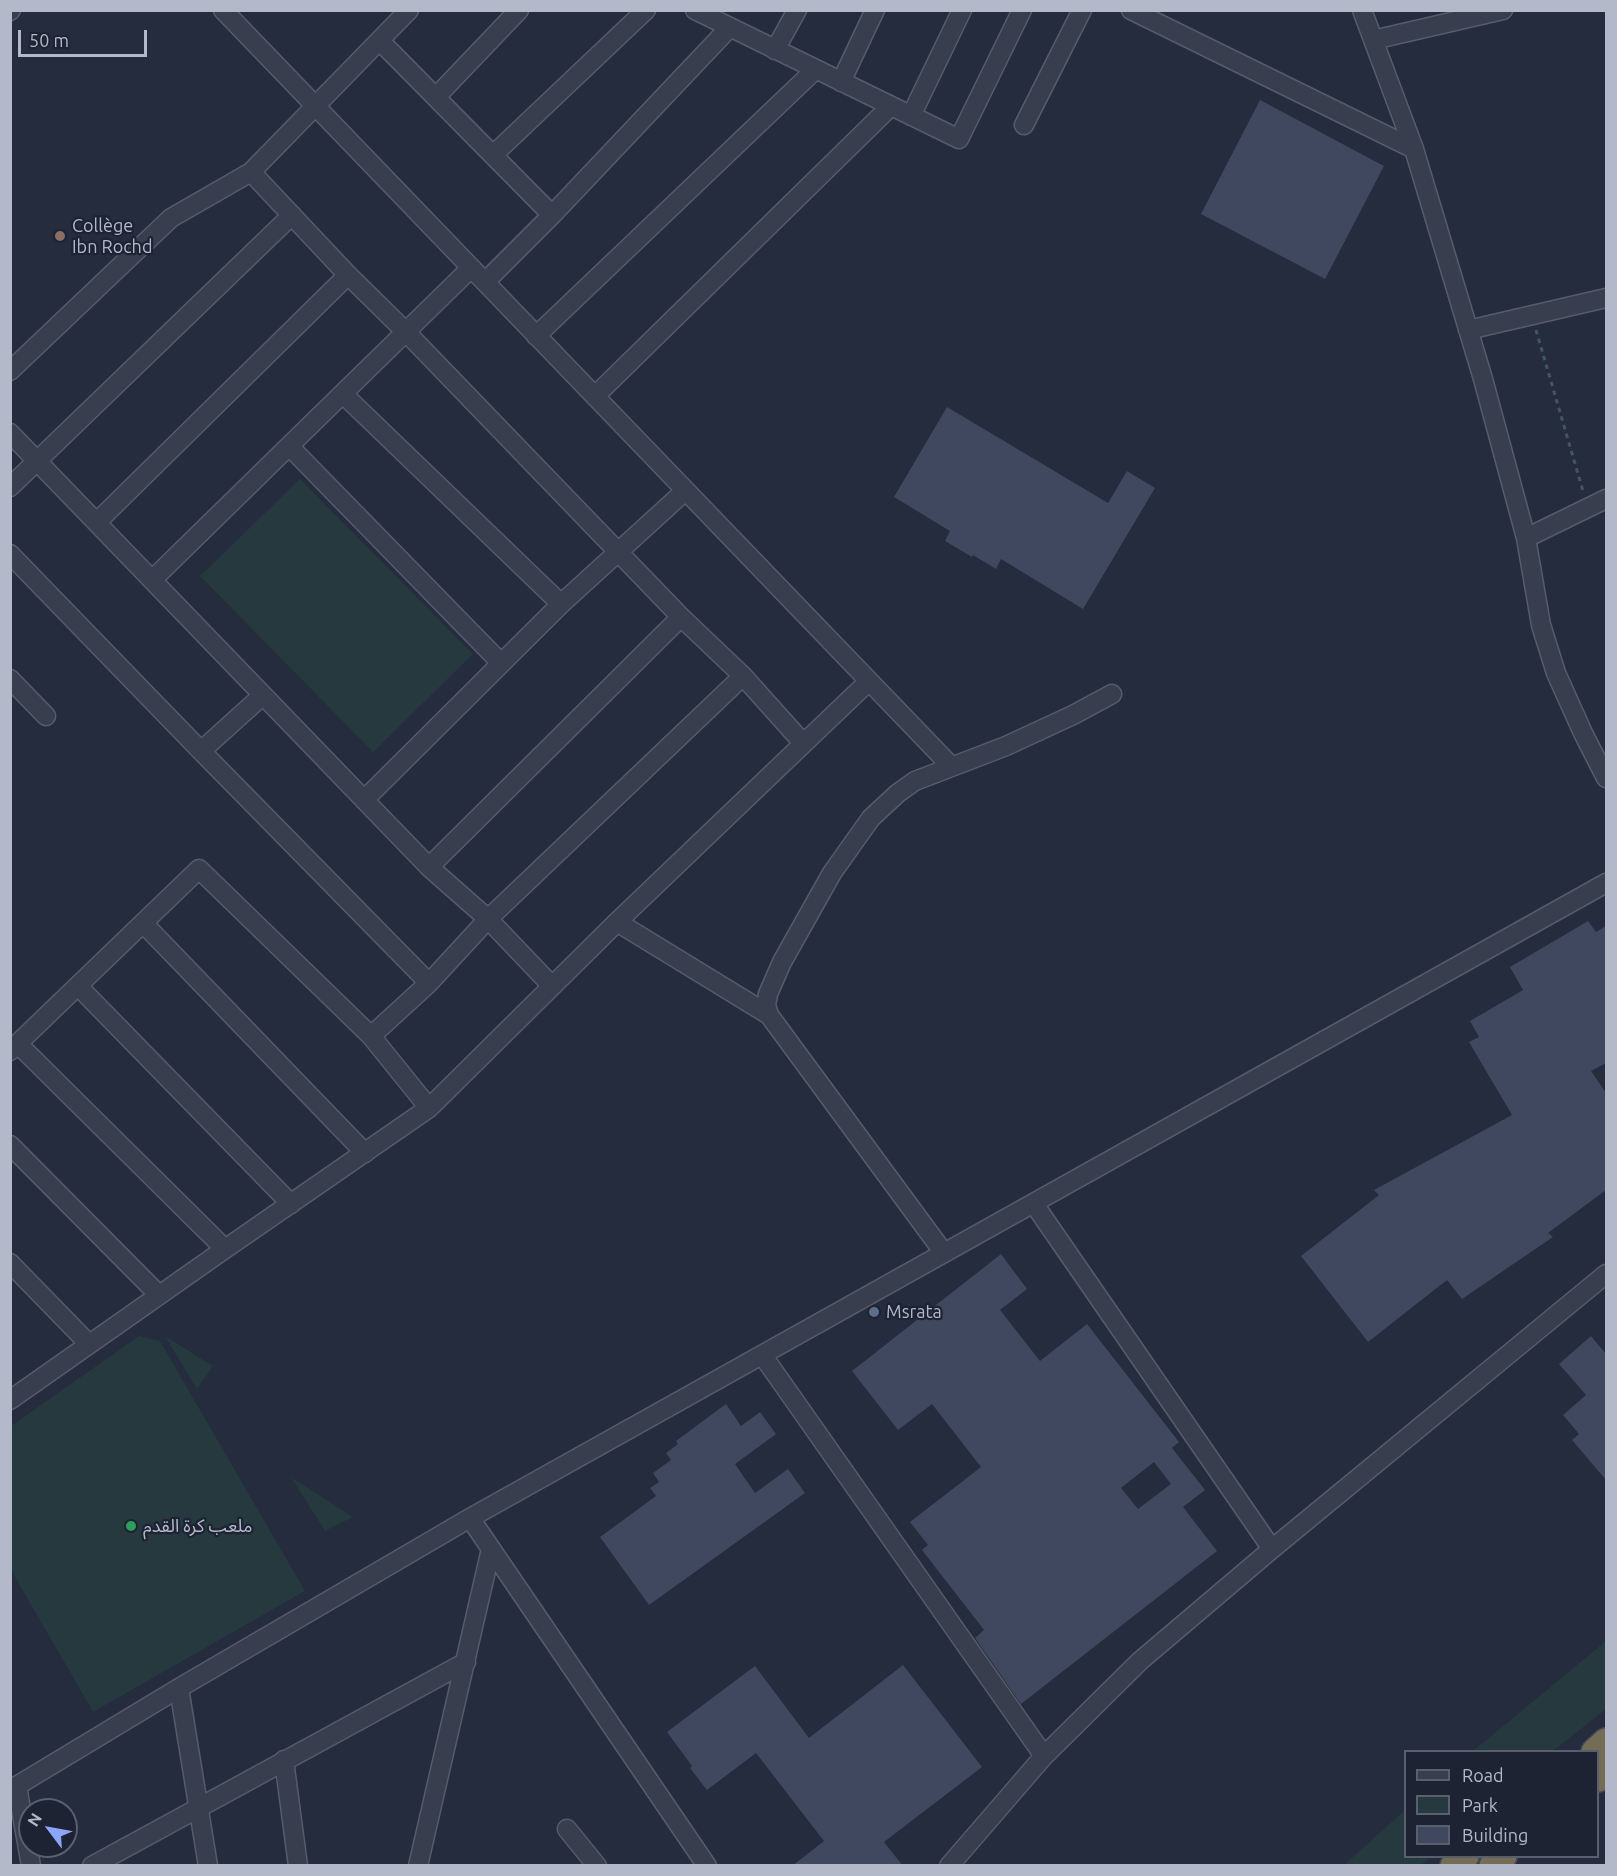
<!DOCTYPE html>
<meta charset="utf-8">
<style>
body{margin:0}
#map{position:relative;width:1617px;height:1876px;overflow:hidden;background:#242c3e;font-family:Ubuntu,sans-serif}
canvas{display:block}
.frame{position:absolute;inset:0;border:12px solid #b4b9c9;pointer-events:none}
.legend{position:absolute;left:1404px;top:1750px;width:195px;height:108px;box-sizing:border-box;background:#1d2333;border:2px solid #595f6f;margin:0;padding:8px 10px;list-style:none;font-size:18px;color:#b4b9c9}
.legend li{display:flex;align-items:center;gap:12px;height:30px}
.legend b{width:30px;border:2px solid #595f6f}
.north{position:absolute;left:18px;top:1798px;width:60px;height:60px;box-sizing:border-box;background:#1d2333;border:2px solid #595f6f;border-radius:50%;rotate:302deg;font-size:16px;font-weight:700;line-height:24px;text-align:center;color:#b4b9c9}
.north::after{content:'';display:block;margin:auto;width:21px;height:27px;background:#8aa5f9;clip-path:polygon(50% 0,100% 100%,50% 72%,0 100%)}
.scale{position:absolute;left:18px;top:30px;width:129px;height:27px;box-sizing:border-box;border:3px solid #b4b9c9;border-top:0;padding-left:8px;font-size:18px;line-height:21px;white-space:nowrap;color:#b4b9c9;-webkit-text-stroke:4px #1d2333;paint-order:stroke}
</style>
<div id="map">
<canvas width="1617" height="1876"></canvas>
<div class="frame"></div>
<ul class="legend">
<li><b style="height:8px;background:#383e4e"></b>Road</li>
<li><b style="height:16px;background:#26393f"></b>Park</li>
<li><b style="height:16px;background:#40485f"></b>Building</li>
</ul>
<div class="north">N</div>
<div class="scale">50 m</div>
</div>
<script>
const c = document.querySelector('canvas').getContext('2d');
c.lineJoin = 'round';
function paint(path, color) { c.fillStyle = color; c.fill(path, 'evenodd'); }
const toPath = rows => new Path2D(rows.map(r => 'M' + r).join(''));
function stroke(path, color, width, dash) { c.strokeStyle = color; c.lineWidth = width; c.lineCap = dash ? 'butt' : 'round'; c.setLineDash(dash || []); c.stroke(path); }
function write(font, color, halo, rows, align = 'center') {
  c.font = font + ' Ubuntu,"Noto Sans Arabic",sans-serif'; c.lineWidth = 4.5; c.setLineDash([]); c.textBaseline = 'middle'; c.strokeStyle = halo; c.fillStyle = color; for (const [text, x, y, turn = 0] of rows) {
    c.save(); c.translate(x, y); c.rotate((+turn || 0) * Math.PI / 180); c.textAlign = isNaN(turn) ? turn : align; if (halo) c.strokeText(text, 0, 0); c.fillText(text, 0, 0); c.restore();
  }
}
paint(toPath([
 [300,479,473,654,373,752,200,576],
 [139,1336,160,1341,305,1591,93,1712,11,1570,11,1426],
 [165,1336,213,1366,197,1389],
 [291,1477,353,1517,325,1531],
 [1606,1641,1606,1709,1553,1751,1473,1751],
 [1405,1810,1406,1856,1431,1857,1421,1865,1344,1865]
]), '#26393f');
paint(toPath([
 [1260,100,1384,166,1325,279,1201,214],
 [947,407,1108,503,1127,471,1155,488,1083,609,1001,559,996,569,973,555,972,557,945,541,950,531,894,497],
 [1588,921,1596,932,1606,926,1606,1063,1591,1071,1606,1093,1606,1190,1548,1233,1553,1237,1462,1299,1447,1280,1368,1342,1301,1256,1379,1195,1374,1190,1512,1115,1469,1042,1479,1037,1470,1021,1523,990,1510,967],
 [1001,1254,1027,1289,1000,1310,1040,1361,1087,1324,1179,1442,1172,1448,1205,1490,1183,1507,1217,1551,1021,1704,975,1638,984,1630,922,1550,928,1545,910,1522,981,1467,932,1404,898,1430,852,1371],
 [1154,1462,1171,1484,1138,1509,1121,1488],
 [1591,1336,1606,1354,1606,1480,1572,1440,1579,1434,1563,1415,1586,1395,1559,1364],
 [726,1404,741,1426,760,1412,776,1434,735,1464,755,1493,788,1469,805,1493,649,1605,600,1537,656,1496,650,1488,659,1482,653,1473,671,1460,666,1453,678,1444,676,1441],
 [903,1665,982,1767,884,1842,903,1866,792,1866,824,1841,756,1753,707,1790,690,1768,692,1766,667,1732,755,1666,809,1738]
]), '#40485f');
const minor = toPath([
 [223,10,951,766],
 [695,10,959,139,1022,10],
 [1131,10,1414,149],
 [1362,10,1414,149,1483,379,1526,538,1541,625,1556,673,1583,733,1606,778],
 [10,11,11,10],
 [1373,40,1503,10],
 [380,41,552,215],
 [775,50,797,10],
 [841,82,875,10],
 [436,97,519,10],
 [911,116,962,10],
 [1024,125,1082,10],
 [493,155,646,10],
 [251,172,348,275,406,332,681,617,743,676,803,743],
 [485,282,552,215,730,27],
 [1468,330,1606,298],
 [536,336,816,69],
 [10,371,171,218,251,172,409,10],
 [343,394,561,604],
 [595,396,891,106],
 [10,433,429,867,488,919,552,986],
 [290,447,500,662],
 [10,487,292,215],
 [97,522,348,275],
 [1526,538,1606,499],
 [10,554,201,751,429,983],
 [152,580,471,268],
 [10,679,46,716],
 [201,751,263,695],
 [364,800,561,604,685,491],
 [429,867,681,617],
 [617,922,769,1015],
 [143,923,365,1153],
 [78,986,291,1204],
 [371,1036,429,983,488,919,743,676],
 [18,1044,225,1249],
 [10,1051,199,869,371,1036,429,1108],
 [10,1145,159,1295],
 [1034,1204,1272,1549],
 [944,1253,769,1015,766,1005,768,994,782,962,832,873,871,818,898,793,915,781,1006,746,1073,715,1112,694],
 [10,1263,89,1344],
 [763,1356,1044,1756],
 [10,1400,225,1249,429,1108,617,922,869,681],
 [470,1518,707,1866],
 [179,1688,208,1866],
 [284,1760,298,1866],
 [17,1786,31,1866],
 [10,1790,179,1688,470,1518,1606,883],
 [567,1829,597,1866],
 [92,1866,466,1662],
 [418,1866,491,1549],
 [949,1866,1044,1756,1140,1661,1272,1549,1606,1274]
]);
const highway = toPath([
 [1595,1752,1606,1742],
 [1598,1778,1606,1771],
 [1454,1866,1465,1856],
 [1493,1866,1503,1856]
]);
stroke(minor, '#565c6c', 21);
stroke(highway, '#434959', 30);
stroke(toPath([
 [1536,330,1583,491]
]), '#44565c', 3, [4.5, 4.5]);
stroke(minor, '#383e4e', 18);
stroke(highway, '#756c55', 27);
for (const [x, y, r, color] of [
 [60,236,6,"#8d6e63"],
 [874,1312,6,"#5c6f8a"],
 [131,1526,6,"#2e9e5b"]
]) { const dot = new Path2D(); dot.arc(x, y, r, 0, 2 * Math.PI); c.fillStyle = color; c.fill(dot); stroke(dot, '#1d2333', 2); }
write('18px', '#b4b9c9', '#1d2333', [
 ["Collège",72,226],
 ["Ibn Rochd",72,247],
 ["Msrata",886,1312],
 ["ملعب كرة القدم",143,1526]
], 'left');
</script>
